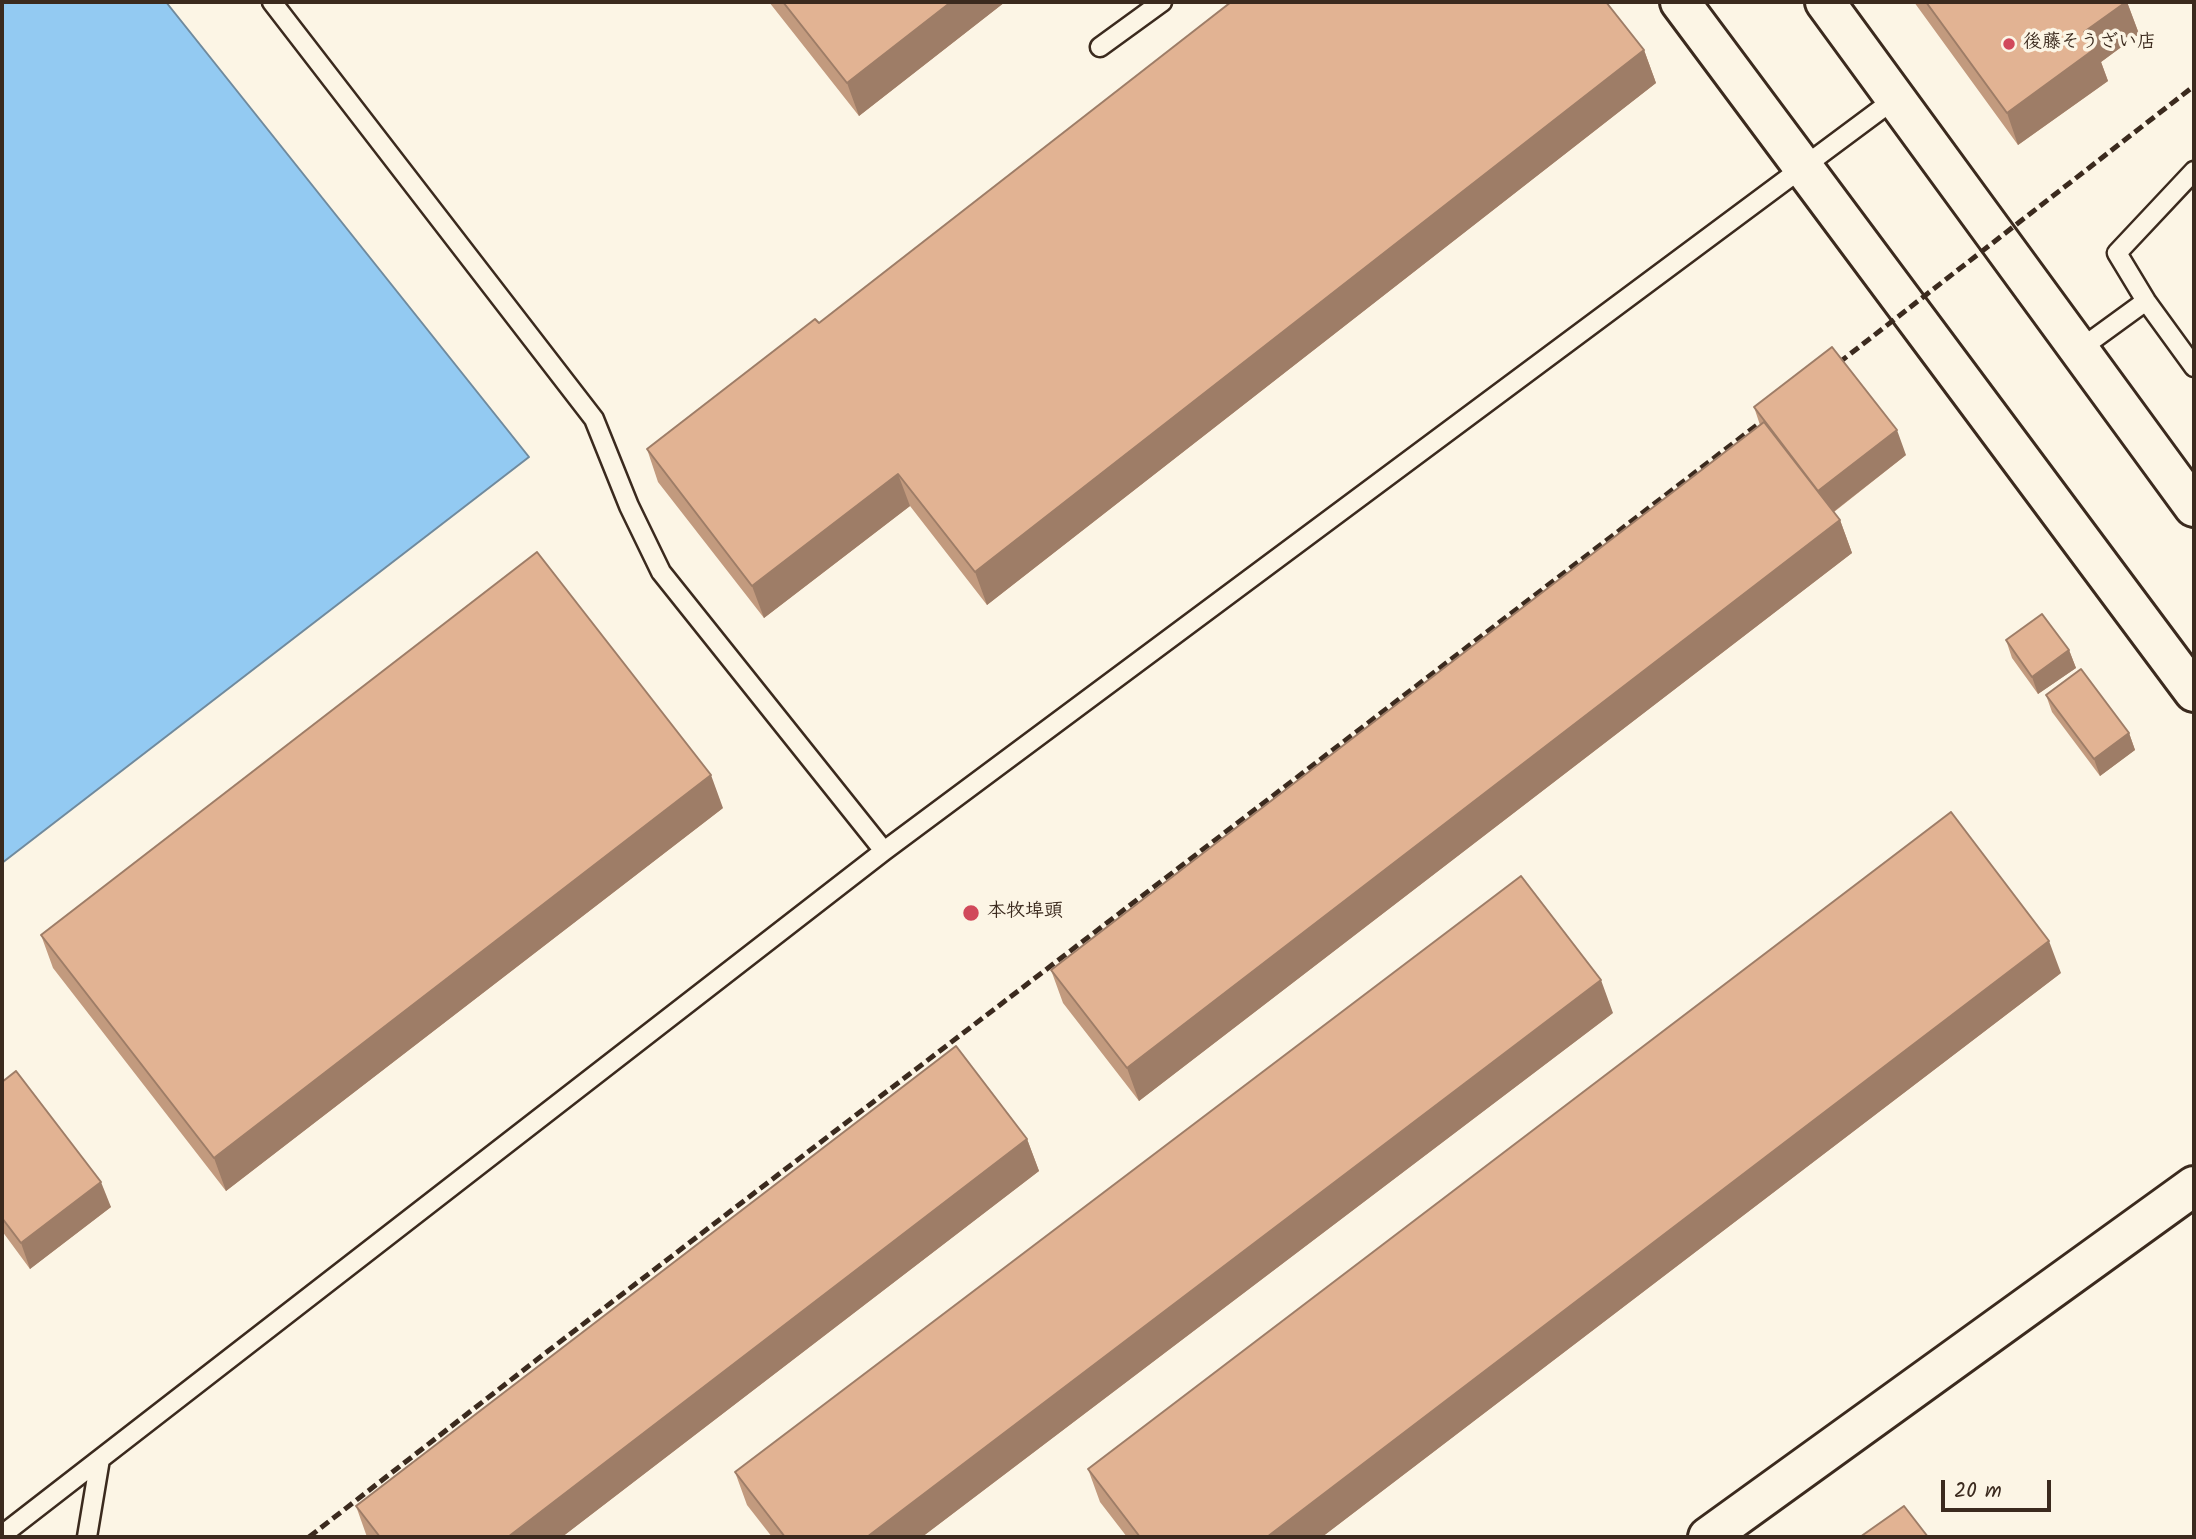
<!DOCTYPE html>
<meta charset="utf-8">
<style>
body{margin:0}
#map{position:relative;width:2196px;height:1539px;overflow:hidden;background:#fcf5e5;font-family:Kalam,sans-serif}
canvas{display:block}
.frame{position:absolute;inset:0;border:4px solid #3b2a1e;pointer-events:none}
.scale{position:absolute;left:1941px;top:1480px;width:110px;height:32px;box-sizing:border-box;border:4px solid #3b2a1e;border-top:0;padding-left:9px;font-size:21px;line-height:24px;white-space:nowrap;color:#3b2a1e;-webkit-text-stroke:5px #fcf5e5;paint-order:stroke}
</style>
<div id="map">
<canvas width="2196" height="1539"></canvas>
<div class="frame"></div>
<div class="scale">20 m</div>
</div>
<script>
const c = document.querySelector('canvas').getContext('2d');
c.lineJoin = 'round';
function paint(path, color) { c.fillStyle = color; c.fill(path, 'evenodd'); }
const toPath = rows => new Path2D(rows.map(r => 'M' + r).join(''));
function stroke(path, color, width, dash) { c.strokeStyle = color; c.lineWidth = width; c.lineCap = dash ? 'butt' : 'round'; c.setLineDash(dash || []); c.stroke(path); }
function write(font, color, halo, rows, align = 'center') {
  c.font = font + ' Kalam,"Klee One",sans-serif'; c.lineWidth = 7; c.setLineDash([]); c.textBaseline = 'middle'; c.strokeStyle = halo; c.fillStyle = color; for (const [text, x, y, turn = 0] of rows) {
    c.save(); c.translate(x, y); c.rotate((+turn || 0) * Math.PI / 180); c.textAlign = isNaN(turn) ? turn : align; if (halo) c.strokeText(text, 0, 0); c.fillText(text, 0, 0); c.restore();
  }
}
const water = toPath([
 [2,2,166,2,529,457,2,863,2,2]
]);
paint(water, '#93caf2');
stroke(water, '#708a9d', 2);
const service = toPath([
 [272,2,594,419,629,506,661,572,884,851],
 [1100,47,1162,2],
 [2194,171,2117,253,2146,301,2194,367],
 [2080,349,2146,301],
 [2,1535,884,851,1896,98],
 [87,1537,100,1459]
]);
const tertiary = toPath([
 [1680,2,2194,692],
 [1825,2,2194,507],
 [1708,1537,2194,1186]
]);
stroke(service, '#3b2a1e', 23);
stroke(tertiary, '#3b2a1e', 44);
stroke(service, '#fcf5e5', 18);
stroke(tertiary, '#fcf5e5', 38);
stroke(toPath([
 [1827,372,2194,86],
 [309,1537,548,1351,1774,412]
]), '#3b2a1e', 5, [10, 5]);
paint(toPath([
 [769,2,1005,2,859,116],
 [1914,2,2127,2,2139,34,2101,62,2108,81,2018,145],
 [1644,50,1656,83,987,605,910,506,764,618,658,482,647,449,819,323],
 [1754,407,1906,455,1834,512,1840,520,1852,553,1139,1101,1063,1003,1051,970,1760,425],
 [2006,640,2069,650,2076,668,2038,694,2012,658],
 [2046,695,2129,733,2135,750,2100,776,2052,712],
 [723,808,226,1191,53,968,41,935],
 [2061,973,1322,1537,1127,1537,1100,1502,1088,1469],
 [1613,1013,922,1537,772,1537,747,1505,735,1472],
 [2,1082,111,1207,30,1269,2,1231],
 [1027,1139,1039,1171,562,1537,367,1537,356,1506]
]), '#c29a7e');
paint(toPath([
 [951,2,1005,2,859,116,847,83],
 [2126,2,2127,2,2139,34,2101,62,2108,81,2018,145,2007,113,2084,32],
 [1644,50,1656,83,987,605,975,572],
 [1897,430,1906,455,1828,516,1818,491],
 [898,474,910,506,764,618,752,586],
 [1840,520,1852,553,1139,1101,1127,1068],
 [2069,650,2076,668,2038,694,2032,677],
 [2129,733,2135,750,2100,776,2094,759],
 [711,775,723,808,226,1191,214,1158],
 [2049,941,2061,973,1322,1537,1267,1537],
 [1601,980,1613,1013,922,1537,867,1537],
 [1027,1139,1039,1171,562,1537,508,1537],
 [101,1182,111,1207,30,1269,21,1243]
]), '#9e7d67');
const building = toPath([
 [783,2,951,2,847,83,783,2],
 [1231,2,1606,2,1644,50,975,572,898,474,752,586,647,449,815,319,819,323,1231,2],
 [1926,2,2126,2,2084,32,2096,48,2007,113,1926,2],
 [1832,347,1897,430,1818,491,1754,407,1832,347],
 [1764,422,1840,520,1127,1068,1051,970,1764,422],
 [537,552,711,775,214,1158,41,935,537,552],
 [2042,614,2069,650,2032,677,2006,640,2042,614],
 [2081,669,2129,733,2094,759,2046,695,2081,669],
 [1951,812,2049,941,1267,1537,1140,1537,1088,1469,1951,812],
 [1521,876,1601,980,867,1537,785,1537,735,1472,1521,876],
 [956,1046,1027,1139,508,1537,380,1537,356,1506,956,1046],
 [16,1071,101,1182,21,1243,2,1218,2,1082,16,1071],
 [1904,1506,1928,1537,1860,1537,1904,1506]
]);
paint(building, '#e2b393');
stroke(building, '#9e7d67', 2);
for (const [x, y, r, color] of [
 [2009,44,7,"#d1495b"],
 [971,913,9,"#d1495b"]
]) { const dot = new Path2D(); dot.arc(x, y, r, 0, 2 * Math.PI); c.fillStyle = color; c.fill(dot); stroke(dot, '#fcf5e5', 2.5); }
write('bold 19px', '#3b2a1e', '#fcf5e5', [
 ["後藤そうざい店",2023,44],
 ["本牧埠頭",987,913]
], 'left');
</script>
